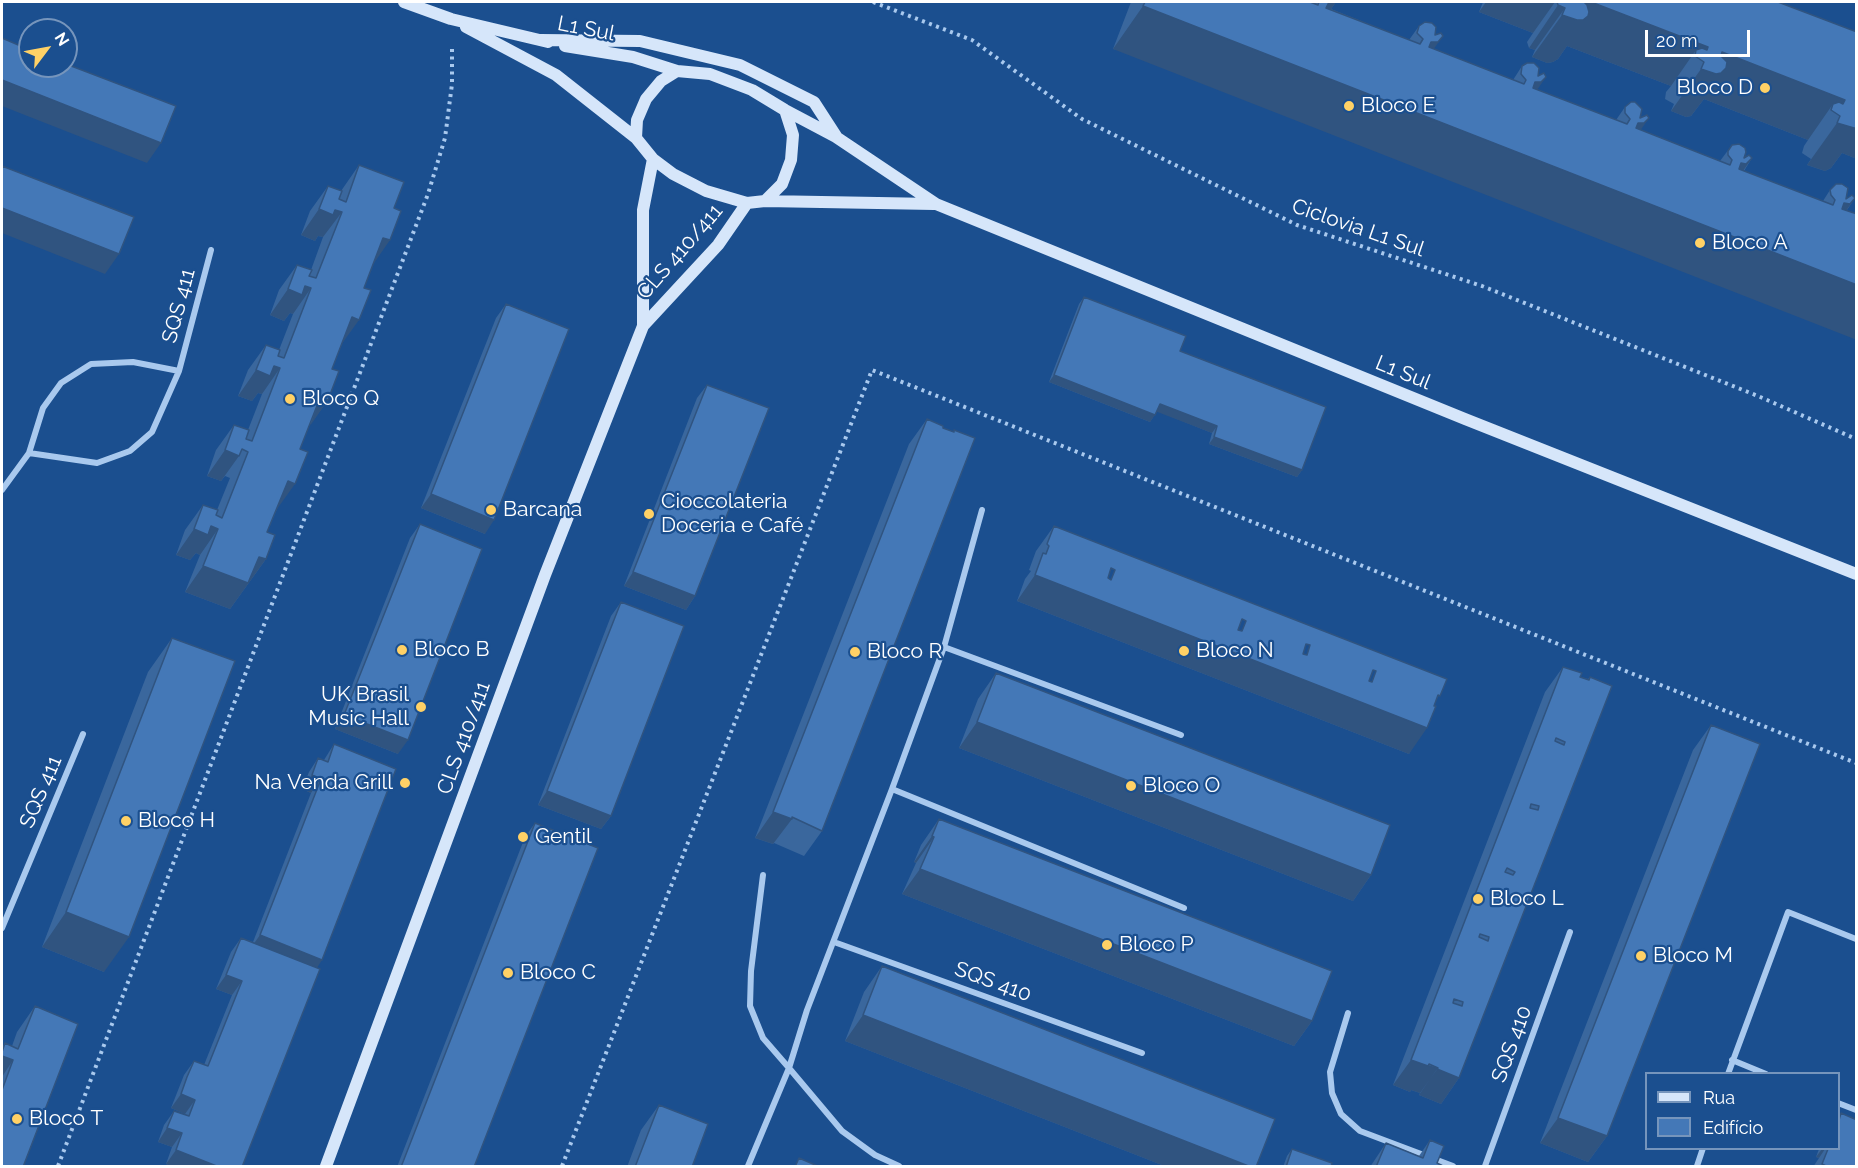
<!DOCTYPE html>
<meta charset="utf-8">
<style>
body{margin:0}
#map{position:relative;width:1858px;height:1168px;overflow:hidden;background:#1b4f8f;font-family:Raleway,sans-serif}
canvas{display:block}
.frame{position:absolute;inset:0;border:3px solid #fff;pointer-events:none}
.legend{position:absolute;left:1645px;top:1072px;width:195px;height:78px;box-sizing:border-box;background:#1b4f8f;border:2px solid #7695bc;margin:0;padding:8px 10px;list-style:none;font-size:18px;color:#fff}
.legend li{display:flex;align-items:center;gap:12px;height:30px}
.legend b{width:30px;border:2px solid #7695bc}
.north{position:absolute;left:18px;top:18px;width:60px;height:60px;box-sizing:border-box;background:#1b4f8f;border:2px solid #7695bc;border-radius:50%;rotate:58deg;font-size:16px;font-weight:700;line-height:24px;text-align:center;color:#fff}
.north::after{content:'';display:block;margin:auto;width:21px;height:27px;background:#ffd166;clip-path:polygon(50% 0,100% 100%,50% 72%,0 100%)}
.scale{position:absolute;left:1645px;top:30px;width:105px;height:27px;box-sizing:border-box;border:3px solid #fff;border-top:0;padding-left:8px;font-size:18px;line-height:21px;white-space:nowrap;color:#fff;-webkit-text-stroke:4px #1b4f8f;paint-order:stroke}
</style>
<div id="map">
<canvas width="1858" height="1168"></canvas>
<div class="frame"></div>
<ul class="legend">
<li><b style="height:8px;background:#d6e6fa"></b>Rua</li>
<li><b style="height:16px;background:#4478b7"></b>Edifício</li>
</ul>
<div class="north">N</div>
<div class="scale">20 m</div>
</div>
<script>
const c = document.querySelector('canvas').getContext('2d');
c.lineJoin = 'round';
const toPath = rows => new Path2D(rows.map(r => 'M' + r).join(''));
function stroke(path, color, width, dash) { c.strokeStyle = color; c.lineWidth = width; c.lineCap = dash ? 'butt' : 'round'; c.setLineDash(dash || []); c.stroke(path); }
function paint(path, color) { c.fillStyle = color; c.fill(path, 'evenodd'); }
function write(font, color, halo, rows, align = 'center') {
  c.font = font + ' Raleway,sans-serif'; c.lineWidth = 4.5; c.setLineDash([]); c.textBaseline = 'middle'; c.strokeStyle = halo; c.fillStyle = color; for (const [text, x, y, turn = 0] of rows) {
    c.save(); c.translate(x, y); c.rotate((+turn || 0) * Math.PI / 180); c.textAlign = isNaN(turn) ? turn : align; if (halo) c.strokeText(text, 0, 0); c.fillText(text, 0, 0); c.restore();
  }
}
stroke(toPath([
 [873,2,972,40,1082,119,1297,225,1482,286,1758,396,1856,439],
 [58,1166,428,194,445,138,452,84,452,47],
 [562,1166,872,370,1856,763]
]), '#a9c9ee', 4, [3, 4.5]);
stroke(toPath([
 [179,371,133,362,91,364,61,383,43,408,29,453,97,463,130,451,152,432,179,371,211,250],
 [2,490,29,453],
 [944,647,982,510],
 [892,789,944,647,1181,735],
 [2,928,83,734],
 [834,942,1142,1053],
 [1348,1013,1330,1072,1332,1093,1341,1114,1360,1131,1453,1166],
 [1732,1060,1766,1074],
 [1728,1074,1788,912,1856,939],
 [1838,1103,1856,1110],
 [748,1166,789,1068,763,1038,750,1006,751,971,763,875],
 [899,1166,875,1155,842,1131,789,1068,807,1010,892,789,1184,908],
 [1485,1166,1570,932],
 [1697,1166,1703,1148]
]), '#a9c9ee', 6);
stroke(toPath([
 [404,2,451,19,548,42],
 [466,27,556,75,636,138],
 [540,40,640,41,740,65,814,102,836,136],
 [565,46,633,57,677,71],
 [785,110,793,135,791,160,782,184,765,201,747,203,706,191,673,174,653,159,636,138,637,120,646,99,661,81,677,71,710,74,752,90,785,110,836,137,936,204,1465,419,1856,574],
 [765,201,934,204],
 [643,326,718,245,747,203],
 [326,1166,545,575,643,326,643,210,653,159]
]), '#d6e6fa', 12);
paint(toPath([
 [1131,2,1336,2,1331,9,1409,40,1419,26,1434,49,1513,80,1522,66,1537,90,1616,120,1625,107,1640,118,1641,130,1720,161,1732,145,1744,158,1752,158,1744,171,1823,201,1830,190,1846,199,1855,198,1847,210,1113,49],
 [1483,2,1778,2,1857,32,1857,159,1842,153,1831,168,1825,171,1807,165,1811,159,1802,153,1804,146,1808,140,1704,99,1691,116,1686,117,1671,111,1674,104,1665,99,1666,92,1671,86,1567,46,1558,59,1553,62,1547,63,1532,57,1535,50,1529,48,1527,42,1533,33,1479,12],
 [359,165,372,266,332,369,328,400,309,426,277,509,267,532,266,559,230,609,185,592,200,555,196,553,190,560,176,555,185,530,203,505,217,510,230,478,225,476,221,481,207,476,216,450,234,425,248,430,262,394,258,393,252,401,238,396,248,370,266,345,279,350,293,314,290,313,284,321,270,315,279,290,297,265,311,270,323,237,318,236,315,241,301,235,310,211,328,186,341,191],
 [1084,297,1180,351,1302,470,1297,477,1209,444,1212,433,1157,411,1150,422,1049,382,1079,304],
 [506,304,485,534,421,508,496,318],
 [707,385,695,596,686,610,624,586,697,398],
 [927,419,943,428,953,432,954,430,822,831,804,856,774,843,773,844,755,838,909,444],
 [420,524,398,754,335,729,410,538],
 [1054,526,1447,679,1409,754,1017,601,1025,579,1031,571,1029,570,1036,551],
 [1111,568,1115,570,1111,580,1108,578],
 [1242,619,1246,621,1242,631,1238,630],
 [1306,644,1310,645,1307,655,1303,654],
 [1373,670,1376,671,1372,682,1369,681],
 [621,602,611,816,601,829,538,805,611,616],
 [172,638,104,972,42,947,148,672],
 [1563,667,1580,677,1588,679,1590,677,1459,1078,1441,1104,1419,1095,1420,1093,1411,1090,1410,1092,1393,1085,1545,692],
 [996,673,1371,875,1353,901,959,748,978,699],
 [1711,725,1607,1136,1588,1162,1540,1143,1693,750],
 [334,744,317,968,242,1167,173,1167,166,1164,172,1147,158,1142,164,1125,174,1111,185,1115,185,1114,171,1108,184,1075,194,1061,204,1065,232,995,216,989,231,952,241,938,253,942,311,793,302,789,309,772,318,758,324,760],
 [939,819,1312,1021,1294,1046,902,894,916,863,914,862,921,845],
 [535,823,474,1167,397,1167,525,837],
 [882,966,1256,1167,1167,1167,845,1041,864,992],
 [35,1006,2,1167,2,1048,5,1043,12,1046,17,1032],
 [659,1105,692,1167,627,1167,641,1130],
 [1841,1113,1857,1167,1813,1167,1819,1158,1816,1157,1819,1149,1839,1149,1839,1117],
 [1430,1140,1437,1163,1445,1167,1370,1167,1386,1143,1419,1156],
 [1292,1149,1331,1167,1283,1167,1287,1156]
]), '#3a679d');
paint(toPath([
 [1329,2,1336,2,1310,39],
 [1486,2,1555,2,1533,33,1479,12],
 [1583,2,1591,2,1708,47,1699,59,1696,50,1671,86,1567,46,1558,59,1553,62,1547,63,1532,57,1562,15],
 [1558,5,1565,8,1535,50,1529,48],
 [1143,6,1857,285,1857,340,1113,49],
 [1443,36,1408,85,1431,42],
 [1722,52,1845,100,1836,113,1833,104,1808,140,1704,99,1691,116,1686,117,1671,111,1701,69],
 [1546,77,1517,119,1535,82],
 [2,80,161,143,147,163,2,106],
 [1857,111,1857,159,1842,153,1831,168,1825,171,1807,165,1837,123],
 [1649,118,1619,161,1638,123],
 [1752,158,1722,201,1741,163],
 [1855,198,1825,241,1844,203],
 [2,208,119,254,105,274,2,233],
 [319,209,335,210,342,212,323,237,318,236,315,241,301,235],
 [383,238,390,240,372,266],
 [305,286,311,288,293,314,290,313,284,321,270,315,288,289],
 [352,317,359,320,341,345],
 [274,366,280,368,262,394,258,393,252,401,238,396,256,370],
 [1054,375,1155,415,1150,422,1049,382],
 [320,398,328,400,310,426],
 [1160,404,1217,426,1212,433,1155,411],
 [1214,437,1302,470,1297,477,1209,444],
 [225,450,239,456,221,481,207,476],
 [288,481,295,484,277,509,270,507],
 [431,494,494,520,485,534,421,508],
 [211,526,218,529,200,555,196,553,190,560,176,555,194,529],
 [259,557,266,559,230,609,185,592,203,566],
 [633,572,695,596,686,610,624,586],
 [1035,575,1427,728,1409,754,1017,601],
 [344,715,408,740,398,754,335,729],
 [977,722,1371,875,1353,901,959,748],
 [312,775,321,779,311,793,302,789],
 [547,791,611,816,601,829,538,805],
 [773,812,792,819,773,844,755,838],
 [932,836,934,837,916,863,914,862],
 [920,869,1312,1021,1294,1046,902,894],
 [66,912,129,937,104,972,42,947],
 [260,935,322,960,313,974,250,949],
 [226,975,242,981,232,995,216,989],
 [863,1015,1251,1167,1167,1167,845,1041],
 [2,1056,13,1060,2,1077],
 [1411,1060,1438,1068,1420,1093,1411,1090,1410,1092,1393,1085],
 [1437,1069,1459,1078,1441,1104,1419,1095],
 [181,1094,195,1100,185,1114,171,1108],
 [1558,1118,1607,1136,1588,1162,1540,1143],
 [167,1128,182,1133,172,1147,158,1142],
 [1822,1149,1825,1149,1819,1158,1816,1157],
 [176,1150,219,1167,173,1167,166,1164]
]), '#305480');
const building = toPath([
 [1145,2,1310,2,1318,5,1319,2,1335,2,1334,3,1329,2,1326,8,1420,44,1423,39,1417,33,1419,26,1425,22,1432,23,1436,27,1435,35,1441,33,1443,36,1438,42,1431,42,1429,47,1524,84,1526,80,1521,74,1522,66,1527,63,1534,63,1539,68,1538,76,1544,73,1546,77,1541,82,1535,82,1533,88,1627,124,1630,119,1625,113,1625,107,1631,102,1635,102,1642,109,1640,118,1647,115,1649,118,1644,123,1638,123,1636,128,1730,165,1732,160,1728,155,1728,151,1732,145,1739,144,1745,148,1746,152,1744,158,1749,155,1752,158,1746,164,1741,163,1739,169,1833,205,1835,200,1831,195,1830,190,1836,184,1842,184,1848,188,1846,199,1852,195,1855,198,1850,204,1844,203,1842,209,1857,214,1857,285,1143,6,1145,2],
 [1557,2,1584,2,1587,5,1589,12,1588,16,1583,20,1577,20,1562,15,1565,8,1558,5,1557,2],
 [1591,2,1778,2,1857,32,1857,128,1854,128,1837,123,1840,116,1831,110,1833,104,1839,102,1843,104,1845,100,1722,52,1721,56,1727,62,1726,68,1721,73,1716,74,1701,69,1704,62,1695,56,1696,50,1702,48,1707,50,1708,47,1591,2],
 [2,38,30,50,30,66,66,66,66,64,176,106,161,143,2,80,2,38],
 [359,165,404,182,394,208,401,211,390,240,383,238,364,288,371,290,359,320,352,317,332,369,339,371,328,400,320,398,300,449,308,452,295,484,288,481,267,532,275,535,266,559,259,557,248,583,203,566,218,529,211,526,208,535,194,529,203,505,218,510,216,515,222,518,248,452,242,449,239,456,225,450,234,425,249,430,246,439,252,441,280,368,274,366,270,376,256,370,266,345,280,350,278,356,284,358,311,288,305,286,302,295,288,289,297,265,312,270,309,276,316,278,342,212,335,210,333,215,319,209,328,186,342,191,339,199,346,202,359,165],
 [2,166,134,217,119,254,2,208,2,166],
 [1084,297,1186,336,1180,351,1326,407,1302,470,1214,437,1217,426,1160,404,1155,415,1054,375,1084,297],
 [506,304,569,329,494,520,431,494,506,304],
 [707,385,769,408,695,596,633,572,707,385],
 [927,419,943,426,943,428,954,432,954,430,975,438,822,831,792,817,792,819,773,812,927,419],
 [420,524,482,549,408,740,344,715,420,524],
 [1054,526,1447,679,1440,696,1438,695,1434,706,1436,706,1427,728,1035,575,1043,553,1046,554,1049,546,1047,544,1054,526],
 [1111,568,1115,570,1111,580,1108,578,1111,568],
 [1242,619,1246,621,1242,631,1238,630,1242,619],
 [1306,644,1310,645,1307,655,1303,654,1306,644],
 [1373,670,1376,671,1372,682,1369,681,1373,670],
 [621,602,684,626,611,816,547,791,621,602],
 [172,638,235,661,129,937,66,912,172,638],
 [1563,667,1582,673,1580,677,1589,680,1590,677,1612,686,1459,1078,1437,1069,1438,1068,1429,1064,1428,1066,1411,1060,1563,667],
 [1556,738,1565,742,1564,745,1555,741,1556,738],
 [1531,804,1539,806,1538,810,1530,808,1531,804],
 [1507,868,1515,872,1513,875,1505,872,1507,868],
 [1480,934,1489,937,1488,941,1479,937,1480,934],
 [1454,999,1463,1002,1462,1006,1453,1003,1454,999],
 [996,673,1390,825,1371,875,977,722,996,673],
 [1711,725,1760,744,1607,1136,1558,1118,1711,725],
 [334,744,396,769,322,960,260,935,321,779,312,775,318,758,328,762,334,744],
 [939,819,1332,971,1312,1021,920,869,934,837,932,836,939,819],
 [535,823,598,848,474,1167,401,1167,535,823],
 [241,938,320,969,242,1167,219,1167,176,1150,182,1133,167,1128,174,1111,189,1116,195,1100,181,1094,187,1077,194,1061,208,1066,242,981,226,975,241,938],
 [882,966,1275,1119,1256,1167,1251,1167,863,1015,882,966],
 [35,1006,78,1024,23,1167,2,1167,2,1090,13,1060,2,1056,2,1052,5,1043,18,1049,35,1006],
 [659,1105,708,1124,692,1167,635,1167,659,1105],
 [1841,1113,1857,1120,1857,1167,1828,1167,1822,1164,1828,1149,1839,1149,1839,1120,1841,1113],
 [1430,1140,1444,1146,1437,1163,1445,1167,1376,1167,1386,1143,1423,1158,1430,1140],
 [1292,1149,1332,1163,1331,1167,1286,1167,1292,1149],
 [799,1158,820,1167,795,1167,799,1158]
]);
paint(building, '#4478b7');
stroke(building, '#305480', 1.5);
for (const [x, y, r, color] of [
 [1765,88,6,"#ffd166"],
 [1349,106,6,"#ffd166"],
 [1700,243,6,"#ffd166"],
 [290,399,6,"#ffd166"],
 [491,510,6,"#ffd166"],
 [649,514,6,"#ffd166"],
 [402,650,6,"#ffd166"],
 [1184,651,6,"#ffd166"],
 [855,652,6,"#ffd166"],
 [421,707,6,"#ffd166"],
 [405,783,6,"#ffd166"],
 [1131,786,6,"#ffd166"],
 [126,821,6,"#ffd166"],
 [523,837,6,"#ffd166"],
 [1478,899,6,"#ffd166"],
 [1107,945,6,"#ffd166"],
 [1641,956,6,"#ffd166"],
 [508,973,6,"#ffd166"],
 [17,1119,6,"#ffd166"]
]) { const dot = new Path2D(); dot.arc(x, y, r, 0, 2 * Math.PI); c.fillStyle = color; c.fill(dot); stroke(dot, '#1b4f8f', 2); }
write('21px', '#fff', '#1b4f8f', [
 ["L1 Sul",586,29,11],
 ["Ciclovia L1 Sul",1358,228,19],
 ["CLS 410/411",680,252,-49],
 ["SQS 411",179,306,-75],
 ["L1 Sul",1403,373,22],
 ["CLS 410/411",464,738,-70],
 ["SQS 411",41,792,-67],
 ["SQS 410",993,982,20],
 ["SQS 410",1512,1044,-70]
]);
write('21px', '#fff', '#1b4f8f', [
 ["Bloco D",1753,88,"right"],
 ["Bloco E",1361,106],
 ["Bloco A",1712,243],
 ["Bloco Q",302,399],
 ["Cioccolateria",661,502],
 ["Doceria e Café",661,526],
 ["Barcana",503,510],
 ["Bloco B",414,650],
 ["Bloco N",1196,651],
 ["Bloco R",867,652],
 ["UK Brasil",409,695,"right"],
 ["Music Hall",409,719,"right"],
 ["Na Venda Grill",393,783,"right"],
 ["Bloco O",1143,786],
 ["Bloco H",138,821],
 ["Gentil",535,837],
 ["Bloco L",1490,899],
 ["Bloco P",1119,945],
 ["Bloco M",1653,956],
 ["Bloco C",520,973],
 ["Bloco T",29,1119]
], 'left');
</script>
